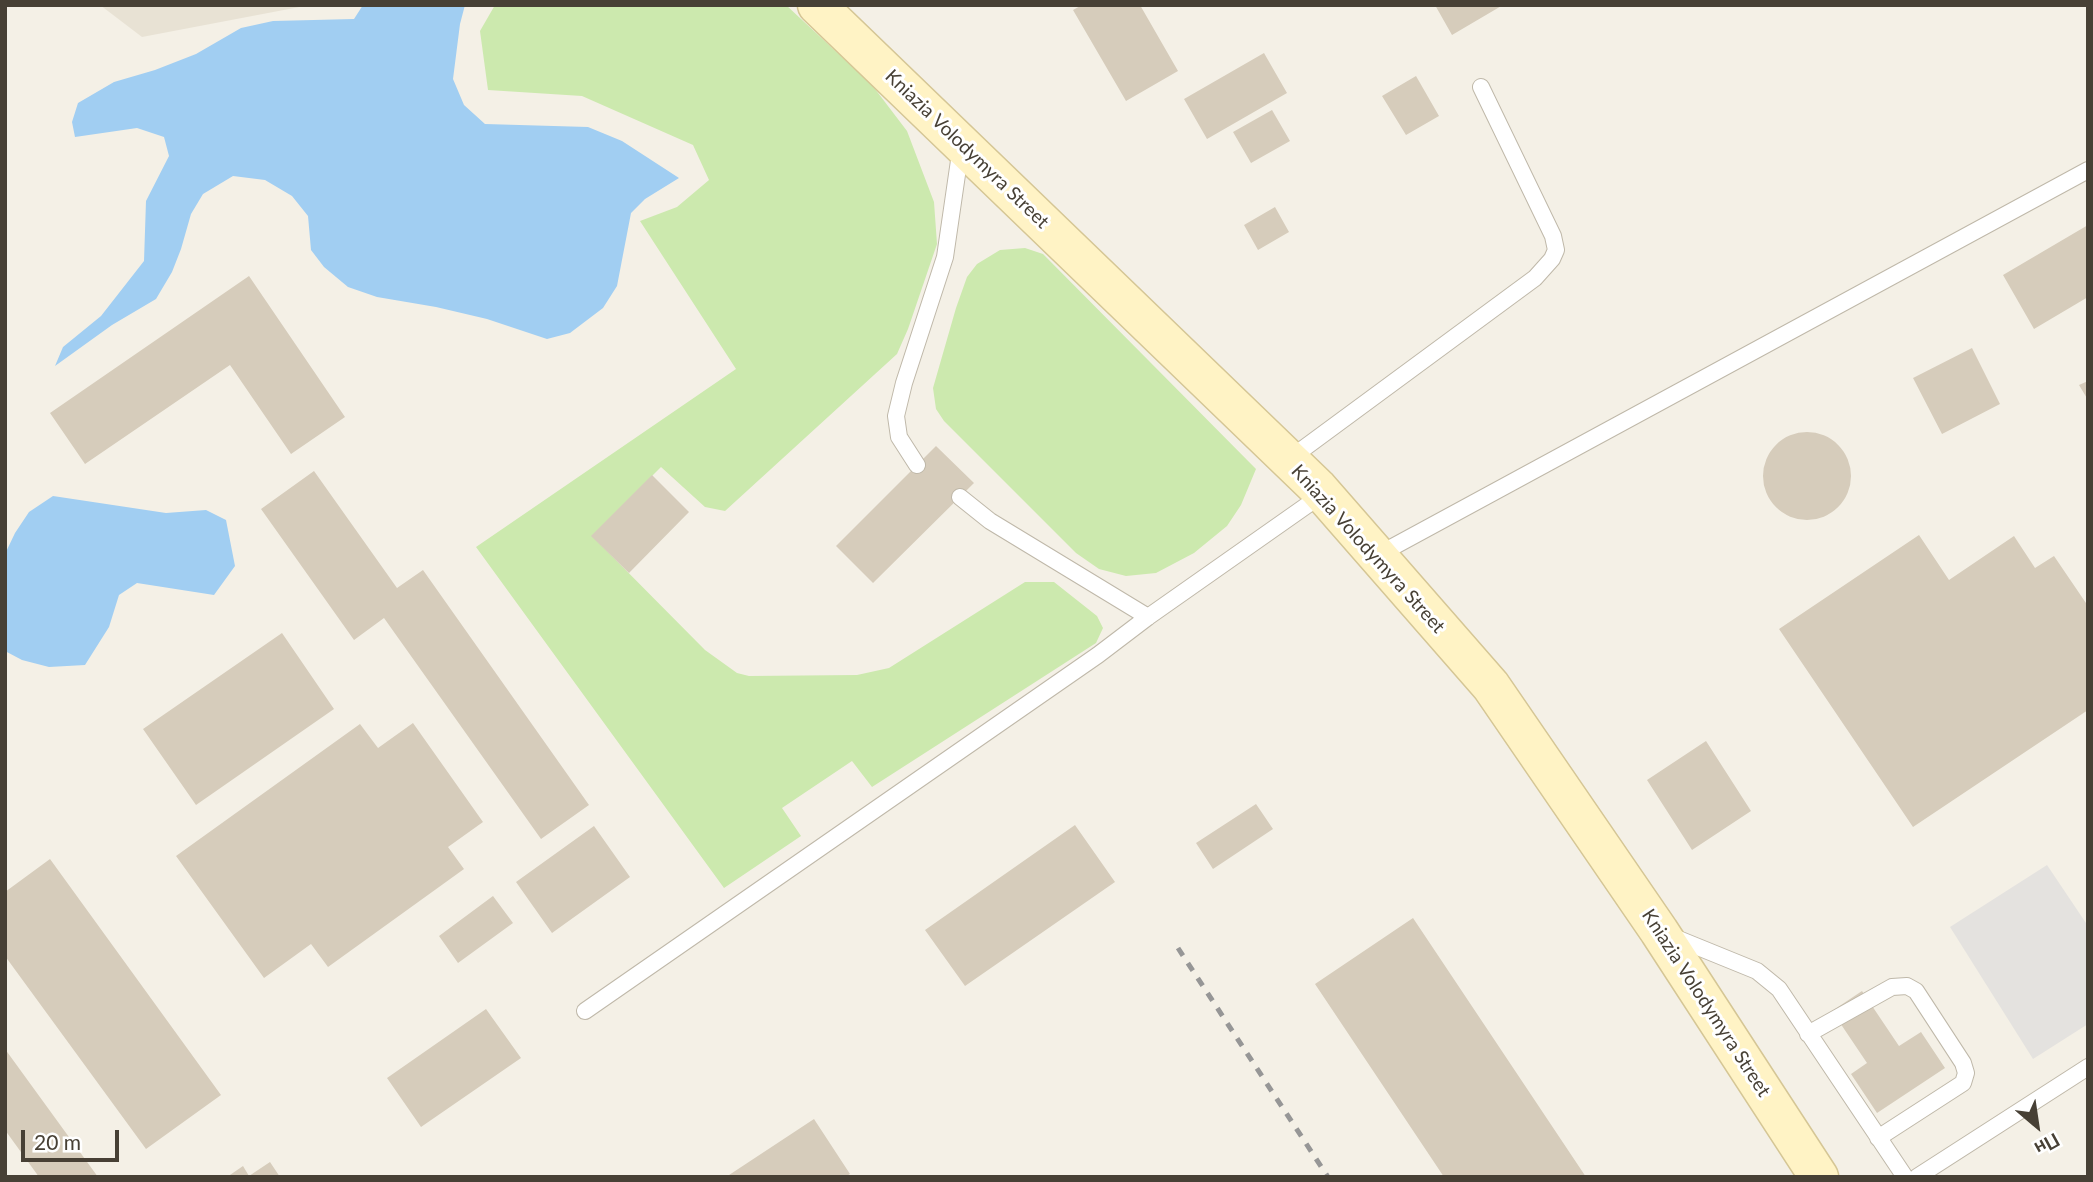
<!DOCTYPE html>
<meta charset="utf-8">
<style>
body{margin:0}
#map{position:relative;width:2093px;height:1182px;overflow:hidden;background:#f4f0e6;font-family:Lato,sans-serif}
canvas{display:block}
.frame{position:absolute;inset:0;border:7px solid #474035;pointer-events:none}
.north{position:absolute;left:2002px;top:1091px;width:70px;height:70px;-webkit-text-stroke:5px #fff;paint-order:stroke;rotate:151deg;font-size:19px;font-weight:700;line-height:28px;text-align:center;color:#474035}
.north::after{content:'';display:block;margin:auto;width:24px;height:32px;background:#474035;clip-path:polygon(50% 0,100% 100%,50% 72%,0 100%)}
.scale{position:absolute;left:21px;top:1130px;width:98px;height:32px;box-sizing:border-box;border:4px solid #474035;border-top:0;padding-left:9px;font-size:21px;line-height:24px;white-space:nowrap;color:#474035;-webkit-text-stroke:5px #fff;paint-order:stroke}
</style>
<div id="map">
<canvas width="2093" height="1182"></canvas>
<div class="frame"></div>
<div class="north">Пн</div>
<div class="scale">20 m</div>
</div>
<script>
const c = document.querySelector('canvas').getContext('2d');
c.lineJoin = 'round';
function paint(path, color) { c.fillStyle = color; c.fill(path, 'evenodd'); }
const toPath = rows => new Path2D(rows.map(r => 'M' + r).join(''));
function stroke(path, color, width, dash) { c.strokeStyle = color; c.lineWidth = width; c.lineCap = dash ? 'butt' : 'round'; c.setLineDash(dash || []); c.stroke(path); }
function write(font, color, halo, rows, align = 'center') {
  c.font = font + ' Lato,sans-serif'; c.lineWidth = 6; c.setLineDash([]); c.textBaseline = 'middle'; c.strokeStyle = halo; c.fillStyle = color; for (const [text, x, y, turn = 0] of rows) {
    c.save(); c.translate(x, y); c.rotate((+turn || 0) * Math.PI / 180); c.textAlign = isNaN(turn) ? turn : align; if (halo) c.strokeText(text, 0, 0); c.fillText(text, 0, 0); c.restore();
  }
}
paint(toPath([
 [100,5,310,5,142,37]
]), '#e8e2d4');
paint(toPath([
 [495,5,786,5,872,85,907,131,934,202,937,244,908,329,897,354,725,511,705,507,661,467,592,536,705,650,737,673,749,676,857,675,889,668,1025,582,1054,582,1097,616,1103,628,1096,643,872,787,852,761,782,808,801,836,724,888,476,547,736,369,640,221,677,207,709,180,693,145,582,96,488,90,480,31],
 [1025,248,1043,254,1256,469,1241,505,1227,526,1194,553,1156,573,1126,576,1099,569,1076,553,944,421,936,409,933,388,956,308,967,277,977,264,1000,250]
]), '#cce9ae');
paint(toPath([
 [2047,865,2088,926,2088,1024,2033,1059,1950,927]
]), '#e4e2df');
paint(toPath([
 [363,5,465,5,460,24,453,79,464,105,485,124,588,127,622,141,679,178,645,199,631,213,617,286,603,308,570,333,547,339,487,319,436,307,377,297,348,287,324,267,311,250,308,216,292,196,265,180,233,176,203,194,191,214,181,249,172,272,156,299,112,325,55,366,63,347,101,316,144,261,146,201,169,156,164,137,137,128,75,137,72,122,78,103,114,82,155,70,196,54,241,28,273,21,354,19],
 [53,496,166,513,206,510,226,520,235,566,214,595,137,583,119,595,109,627,85,665,49,667,22,660,5,651,5,554,15,533,29,512]
]), '#a1cef2');
paint(toPath([
 [1082,5,1140,5,1178,71,1126,101,1073,10],
 [1435,5,1503,5,1452,35],
 [1264,53,1287,93,1207,139,1184,99],
 [1416,76,1439,116,1406,135,1382,96],
 [1272,110,1290,141,1251,163,1233,132],
 [1275,207,1289,232,1258,250,1244,225],
 [2088,225,2088,297,2034,329,2003,275],
 [249,276,345,417,291,454,230,365,85,464,50,413],
 [1972,348,2000,404,1942,434,1913,378],
 [2088,381,2088,400,2079,385],
 '1763 476a44 44 0 1 1 88 0a44 44 0 1 1-88 0Z',
 [936,446,974,483,873,583,836,546],
 [314,471,397,588,423,570,589,805,541,839,384,618,354,640,261,509],
 [652,475,689,512,629,573,591,536],
 [1919,535,1949,580,2014,536,2035,568,2054,556,2088,606,2088,710,1913,827,1779,629],
 [282,633,334,709,196,805,143,729],
 [413,723,483,822,448,847,464,869,328,967,311,944,264,978,176,856,360,724,378,748],
 [1706,741,1751,811,1692,850,1647,780],
 [1256,804,1273,829,1213,869,1196,843],
 [1075,825,1115,882,965,986,925,930],
 [594,826,630,877,552,933,516,882],
 [50,859,221,1095,146,1149,5,956,5,892],
 [493,896,513,923,458,963,439,936],
 [1413,918,1586,1177,1444,1177,1315,984],
 [1862,991,1899,1046,1921,1032,1945,1068,1877,1113,1851,1074,1867,1063,1832,1011],
 [486,1009,521,1058,421,1127,387,1078],
 [5,1049,98,1177,39,1177,5,1130],
 [814,1119,850,1174,845,1177,726,1177],
 [270,1162,280,1177,227,1177,243,1166,249,1176]
]), '#d6ccbb');
const lane = toPath([
 [1288,460,1535,278,1552,259,1556,250,1553,236,1481,87],
 [917,465,899,437,896,416,904,383,945,257,961,147],
 [960,497,990,521,1148,617],
 [1376,556,2088,170],
 [1671,936,1757,971,1779,989,1905,1177],
 [585,1011,1098,655,1148,617,1323,494],
 [1808,1034,1892,987,1907,986,1916,991,1963,1063,1966,1073,1963,1083,1878,1138],
 [1917,1177,2088,1067]
]);
const secondary = toPath([
 [817,5,1318,488,1491,686,1659,931,1819,1177]
]);
stroke(lane, '#bfb8a9', 18);
stroke(secondary, '#d5c695', 41);
stroke(lane, '#fff', 16);
stroke(secondary, '#fff3c5', 38);
stroke(toPath([
 [1178,948,1328,1177]
]), '#969696', 5, [9, 9]);
write('19px', '#474035', '#fff', [
 ["Kniazia Volodymyra Street",967,149,44],
 ["Kniazia Volodymyra Street",1368,549,48],
 ["Kniazia Volodymyra Street",1706,1003,57]
]);
</script>
